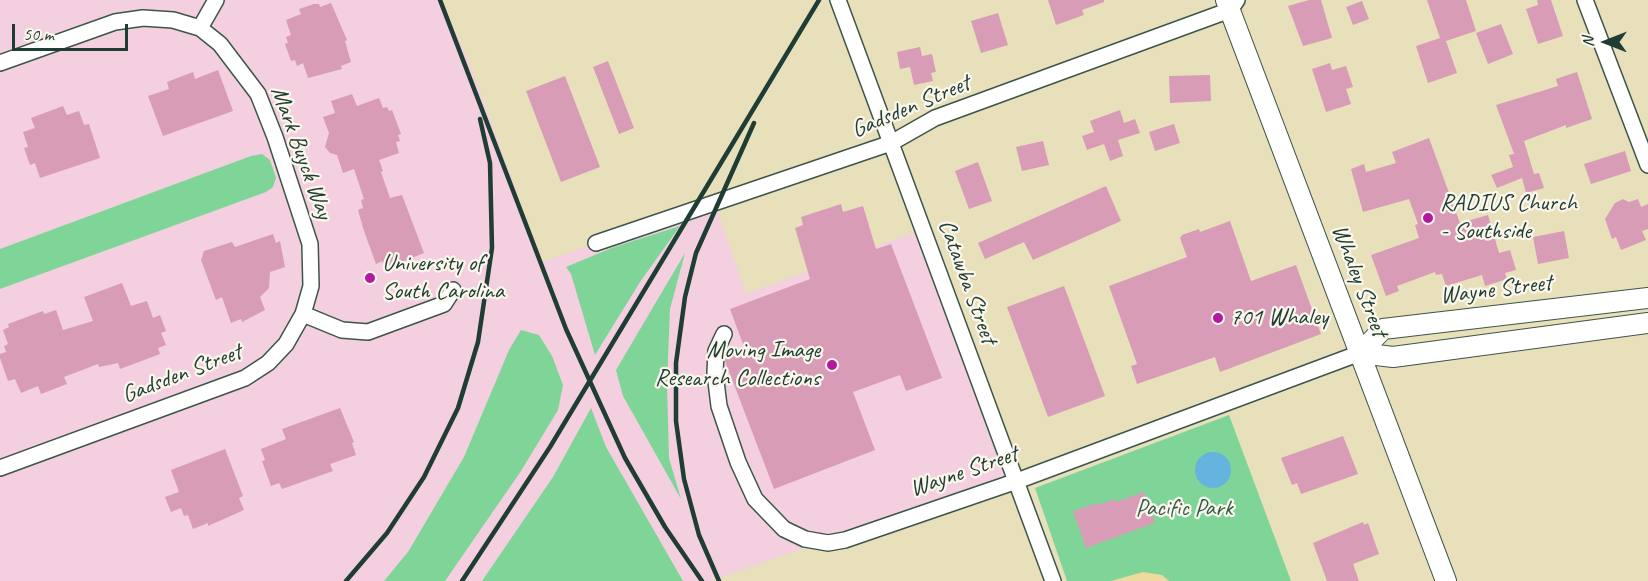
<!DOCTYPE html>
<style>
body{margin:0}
#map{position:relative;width:1648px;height:581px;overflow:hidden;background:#e7e0bb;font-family:Caveat,sans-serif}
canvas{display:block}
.north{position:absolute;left:1576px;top:12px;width:60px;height:60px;-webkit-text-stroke:4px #fbf7ec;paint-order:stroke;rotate:270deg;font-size:16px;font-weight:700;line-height:24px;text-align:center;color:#1f3d34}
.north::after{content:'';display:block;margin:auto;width:21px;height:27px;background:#1f3d34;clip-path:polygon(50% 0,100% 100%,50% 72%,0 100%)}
.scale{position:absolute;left:12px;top:24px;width:116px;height:27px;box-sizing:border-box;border:3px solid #1f3d34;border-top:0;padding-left:8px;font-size:18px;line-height:21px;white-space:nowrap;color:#1f3d34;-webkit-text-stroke:4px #fbf7ec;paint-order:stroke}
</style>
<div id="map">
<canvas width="1648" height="581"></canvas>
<div class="north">N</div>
<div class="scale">50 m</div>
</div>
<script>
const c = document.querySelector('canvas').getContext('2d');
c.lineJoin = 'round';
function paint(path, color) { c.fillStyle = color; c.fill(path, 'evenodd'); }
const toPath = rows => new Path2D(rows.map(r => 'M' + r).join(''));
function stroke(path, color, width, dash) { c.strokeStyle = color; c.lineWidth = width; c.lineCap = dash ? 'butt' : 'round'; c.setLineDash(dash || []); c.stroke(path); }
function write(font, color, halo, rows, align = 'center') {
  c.font = font + ' Caveat,sans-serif'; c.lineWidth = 4.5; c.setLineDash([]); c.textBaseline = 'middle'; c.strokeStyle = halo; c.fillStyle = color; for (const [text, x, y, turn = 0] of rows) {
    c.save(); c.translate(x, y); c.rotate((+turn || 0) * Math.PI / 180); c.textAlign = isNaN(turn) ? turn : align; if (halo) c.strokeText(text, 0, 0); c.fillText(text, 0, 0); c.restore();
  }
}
paint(toPath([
 [0,0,441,0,471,67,542,262,714,202,746,294,929,227,1015,472,711,581,0,581]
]), '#f3cfdf');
paint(toPath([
 [262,154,270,160,276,178,273,187,266,192,0,289,0,249,251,156],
 [680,226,640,282,595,355,571,274,566,267,614,247],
 [685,253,670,309,667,385,669,458,681,499,623,396,616,370],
 [521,330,539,335,552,356,563,385,558,410,521,471,445,581,384,581,408,552,464,457,509,350],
 [591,408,606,447,683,581,482,581,553,477],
 [1229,415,1291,581,1067,581,1035,488]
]), '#7fd598');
paint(toPath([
 [1143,572,1162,575,1169,581,1111,581]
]), '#eeda9e');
paint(toPath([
 '1195 470a18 18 0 1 1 36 0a18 18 0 1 1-36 0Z'
]), '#65b4df');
paint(toPath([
 [1048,0,1104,0,1104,2,1082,10,1084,15,1056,25],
 [1309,0,1321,0,1332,38,1303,46,1288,6],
 [1427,0,1466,0,1476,31,1446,41,1457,73,1428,83,1416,46,1440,38],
 [1537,0,1551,0,1563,36,1538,44,1526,9,1538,5],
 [1362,1,1369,19,1353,25,1346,7],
 [331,3,347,40,345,41,351,62,341,66,342,69,308,78,303,63,297,66,295,60,291,61,285,44,288,43,286,37,291,35,286,20,301,14,299,9,314,4,319,4,320,7],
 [998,13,1008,45,981,53,971,21],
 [1501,24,1513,54,1488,64,1476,33],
 [920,47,922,56,932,54,936,72,931,73,933,81,914,85,910,67,900,69,897,52],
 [608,61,634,128,619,134,593,67],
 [1330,63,1332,70,1346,66,1353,87,1346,89,1351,104,1326,112,1312,69],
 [218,70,233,111,163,136,148,96,169,89,167,82,193,72,195,79],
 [1577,72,1592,119,1566,128,1566,125,1524,141,1534,174,1539,173,1544,188,1526,193,1522,178,1497,188,1491,175,1513,167,1509,155,1514,154,1496,105,1558,86,1556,79],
 [1210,75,1211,101,1170,103,1169,76],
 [565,76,600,167,561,182,526,91],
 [352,94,357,106,379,98,383,108,387,107,389,111,392,110,401,134,398,135,400,141,396,142,399,153,379,160,383,171,381,172,390,198,402,195,424,253,385,269,382,261,376,264,364,231,358,210,363,208,361,200,364,199,354,169,343,173,337,155,330,153,325,147,329,133,323,117,335,113,331,101],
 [63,106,67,115,79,111,84,125,89,124,100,158,40,178,35,163,30,165,24,148,28,147,23,132,35,128,31,118],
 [1120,110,1124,123,1135,119,1140,133,1118,140,1123,156,1110,161,1104,144,1087,150,1082,136,1094,132,1090,121],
 [1174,124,1180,143,1155,151,1149,132],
 [1429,138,1460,223,1488,215,1499,253,1510,250,1516,270,1505,273,1507,279,1485,286,1482,275,1446,286,1442,274,1436,275,1435,272,1397,286,1399,291,1386,296,1371,255,1419,238,1415,225,1418,224,1409,199,1363,212,1351,169,1364,164,1366,172,1396,163,1392,152],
 [1043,141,1049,165,1022,171,1016,147],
 [1625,151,1631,171,1591,184,1584,164],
 [978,162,992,201,969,209,955,171],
 [1106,186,1121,221,1033,260,1024,242,985,259,978,243],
 [1623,199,1629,202,1638,199,1641,207,1648,204,1648,229,1642,231,1646,240,1621,250,1616,237,1612,239,1605,219,1615,203],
 [841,204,843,212,863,206,876,249,891,244,942,378,906,391,900,375,853,392,875,450,774,489,725,361,726,354,744,347,730,309,810,279,795,228,803,225,801,217],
 [1230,221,1251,281,1296,265,1321,334,1220,372,1215,357,1137,384,1131,366,1137,364,1109,286,1187,257,1180,238,1182,235,1199,229,1200,232],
 [1564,231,1569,258,1538,264,1533,237],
 [273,234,276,243,280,241,285,267,270,272,269,288,260,297,265,310,242,322,241,319,231,323,222,297,216,300,201,260,204,251,232,242,235,247],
 [122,283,131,306,147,301,153,318,160,315,166,331,161,333,166,345,158,348,160,354,120,369,118,363,99,367,98,364,64,377,67,384,41,394,38,386,21,393,15,379,8,381,0,358,0,354,6,352,4,346,8,344,3,330,9,327,8,324,43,311,44,314,56,310,63,330,93,321,84,297],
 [1064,286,1105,396,1048,417,1007,307],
 [340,408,354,442,352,443,356,455,330,464,333,471,282,489,279,483,271,486,262,461,265,460,261,449,286,439,282,429],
 [1343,436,1358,474,1301,494,1297,483,1292,485,1281,458],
 [225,449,243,496,239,498,244,510,208,526,208,523,193,529,188,515,184,516,181,508,171,512,165,497,179,492,171,470],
 [1144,492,1155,523,1086,548,1073,511,1097,503,1098,505,1115,499,1116,502],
 [1363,522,1364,525,1368,523,1379,554,1353,564,1359,581,1327,581,1313,543]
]), '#d89cb6');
const minor = toPath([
 [838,0,1053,581],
 [1585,0,1648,165],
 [200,28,220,44,258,94,275,137,310,244,311,286,303,314],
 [0,63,115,22,143,18,173,20,200,28,216,0],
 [596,243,891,143,935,118,1230,10,1237,0],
 [724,334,716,351,715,373,719,406,738,462,755,499,784,529,805,539,828,543,845,540,1017,481,1360,353],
 [0,468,245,378,268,363,286,344,303,314,342,330,368,332,444,304,453,290]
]);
const major = toPath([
 [1226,0,1446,581],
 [1360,353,1383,329,1648,298],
 [1360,353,1393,357,1648,323]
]);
stroke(minor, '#3d5548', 18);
stroke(major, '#3d5548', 22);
stroke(minor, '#fff', 15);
stroke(major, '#fff', 20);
stroke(toPath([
 [440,0,566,329,625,458,665,527,702,581],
 [346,581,387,533,424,477,458,408,478,342,492,248,490,163,480,119],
 [462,581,550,447,819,0],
 [719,581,699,535,684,479,676,421,676,363,685,297,696,253,754,123]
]), '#1f3d34', 4.5);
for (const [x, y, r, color] of [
 [1428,218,6,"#b5179e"],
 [370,278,6,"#b5179e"],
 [1218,318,6,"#b5179e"],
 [832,365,6,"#b5179e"]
]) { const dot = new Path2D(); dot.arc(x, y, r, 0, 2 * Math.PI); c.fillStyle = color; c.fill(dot); stroke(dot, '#fbf7ec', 2); }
write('24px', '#1f3d34', '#fbf7ec', [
 ["Gadsden Street",911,107,-23],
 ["Mark Buyck Way",301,153,70],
 ["Whaley Street",1359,281,69],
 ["Catawba Street",967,282,70],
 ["Wayne Street",1496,290,-7],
 ["Gadsden Street",182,374,-21],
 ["Wayne Street",964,472,-19]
]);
write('24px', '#1f3d34', '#fbf7ec', [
 ["RADIUS Church",1440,204],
 ["- Southside",1440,232],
 ["University of",382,264],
 ["South Carolina",382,292],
 ["701 Whaley",1230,318],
 ["Moving Image",820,351,"right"],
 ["Research Collections",820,379,"right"]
], 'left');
write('24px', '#325b48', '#fbf7ec', [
 ["Pacific Park",1184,509]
]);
</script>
